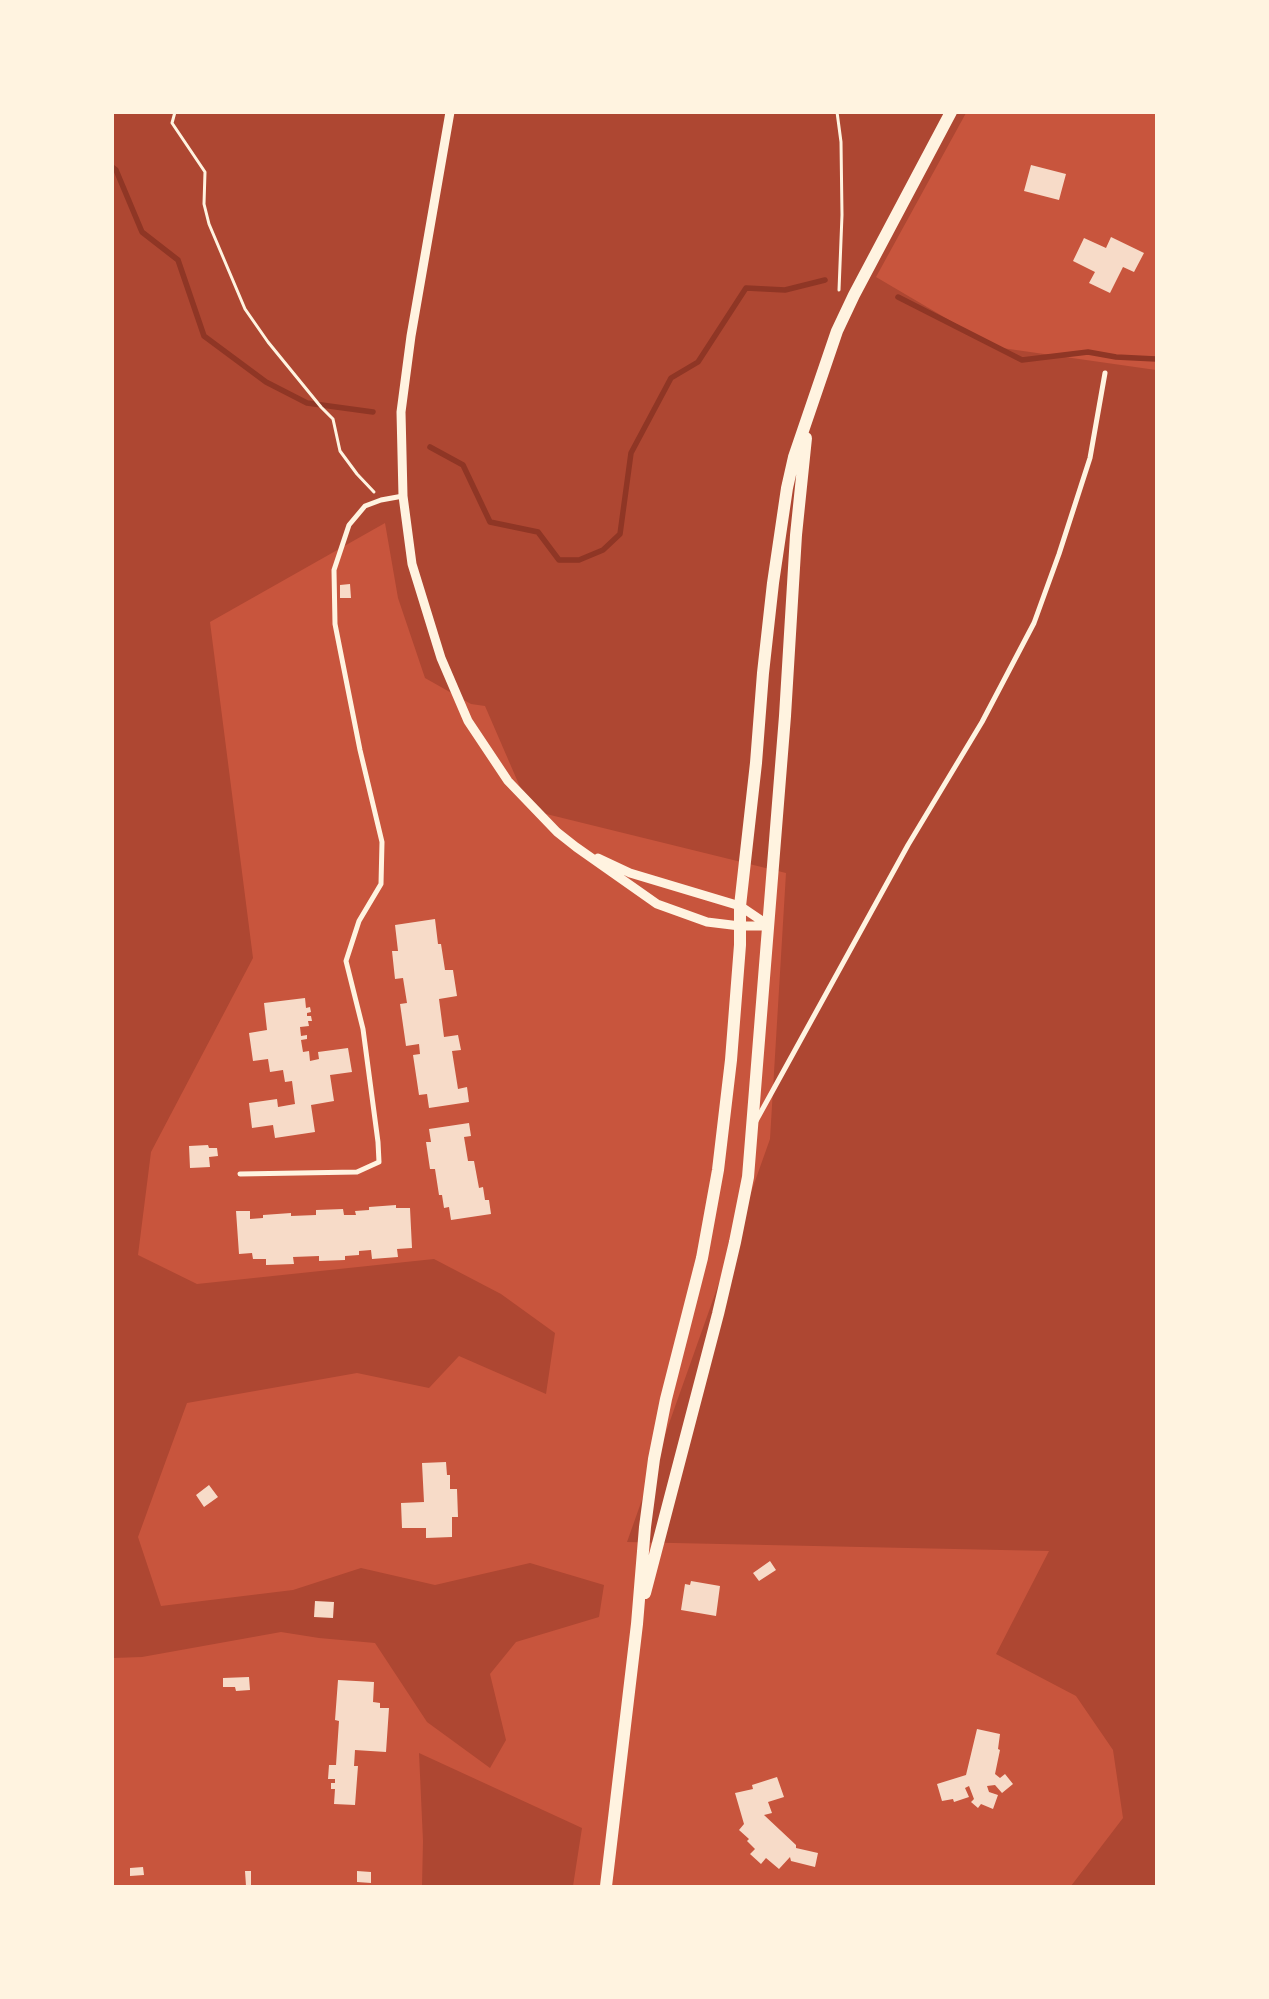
<!DOCTYPE html>
<style>
body{margin:0}
#map{position:relative;width:1269px;height:1999px;overflow:hidden;background:#c8553d;font-family:Lora,serif}
canvas{display:block}
.frame{position:absolute;inset:0;border:114px solid #fff3e0;pointer-events:none}
</style>
<div id="map">
<canvas width="1269" height="1999"></canvas>
<div class="frame"></div>
</div>
<script>
const c = document.querySelector('canvas').getContext('2d');
c.lineJoin = 'round';
function paint(path, color) { c.fillStyle = color; c.fill(path, 'evenodd'); }
const toPath = rows => new Path2D(rows.map(r => 'M' + r).join(''));
function stroke(path, color, width, dash) { c.strokeStyle = color; c.lineWidth = width; c.lineCap = dash ? 'butt' : 'round'; c.setLineDash(dash || []); c.stroke(path); }
paint(toPath([
 [113,113,966,113,876,277,995,347,1156,370,1156,1886,1071,1886,1123,1818,1113,1750,1076,1696,996,1654,1049,1551,627,1542,770,1139,786,873,530,810,485,706,471,704,425,678,398,598,385,523,210,622,253,958,151,1152,138,1255,197,1284,434,1259,501,1294,555,1333,546,1394,459,1356,429,1388,357,1373,187,1403,138,1537,161,1606,293,1590,361,1568,435,1585,530,1563,604,1585,599,1617,516,1642,490,1674,506,1740,490,1768,427,1722,375,1643,319,1638,281,1632,142,1657,113,1658],
 [419,1753,582,1828,573,1886,422,1886,423,1841]
]), '#ae4732');
stroke(toPath([
 [112,167,116,170,142,232,178,260,204,336,266,382,307,403,373,412],
 [898,297,1022,360,1088,352,1116,357,1156,359],
 [430,447,463,465,490,522,538,532,559,560,579,560,603,550,620,534,631,453,671,378,698,362,746,288,785,290,825,280]
]), '#8f3625', 5.5);
paint(toPath([
 [1031,165,1066,174,1059,200,1024,191],
 [1111,237,1144,253,1134,272,1123,267,1110,293,1089,283,1095,272,1073,261,1084,238,1106,248],
 [350,584,351,598,340,598,340,585],
 [435,919,438,944,441,944,445,970,453,970,457,996,439,999,444,1037,458,1035,461,1050,452,1051,458,1089,467,1087,469,1102,429,1108,427,1094,419,1095,413,1055,420,1054,419,1044,406,1046,400,1004,407,1003,403,978,395,979,392,951,398,951,395,925],
 [305,998,306,1008,310,1007,311,1012,307,1013,307,1016,311,1016,312,1021,308,1021,309,1026,300,1027,301,1036,307,1035,307,1039,301,1040,303,1052,309,1051,310,1061,319,1059,318,1052,348,1048,352,1072,330,1075,334,1101,311,1105,315,1132,275,1138,273,1125,252,1128,249,1103,277,1099,278,1107,295,1104,292,1081,285,1082,283,1070,270,1072,268,1059,253,1061,249,1033,267,1030,264,1003],
 [469,1123,471,1136,464,1137,468,1161,474,1161,479,1188,483,1187,485,1200,489,1200,491,1214,451,1220,449,1207,444,1208,442,1195,439,1195,435,1169,430,1169,426,1142,431,1142,429,1129],
 [208,1145,209,1148,217,1148,218,1156,209,1157,210,1167,190,1168,189,1146],
 [396,1205,396,1208,410,1208,412,1248,397,1249,398,1257,372,1259,371,1250,359,1251,359,1255,345,1256,345,1260,319,1261,319,1256,293,1257,294,1264,266,1265,266,1259,253,1259,252,1253,239,1254,236,1211,250,1211,250,1219,263,1218,263,1215,291,1213,291,1216,316,1215,316,1210,343,1209,344,1215,356,1215,355,1211,369,1210,369,1207],
 [446,1462,447,1475,450,1475,450,1489,457,1489,458,1517,452,1517,452,1537,426,1538,426,1528,402,1528,401,1503,424,1502,422,1463],
 [209,1485,218,1497,204,1507,196,1495],
 [770,1561,776,1570,759,1581,753,1573],
 [691,1581,720,1586,716,1616,681,1610,685,1584,690,1585],
 [315,1601,334,1602,333,1618,314,1617],
 [249,1677,250,1690,236,1691,235,1687,223,1687,223,1678],
 [338,1680,374,1682,373,1702,380,1703,380,1708,389,1708,386,1752,355,1750,354,1766,358,1766,355,1805,334,1804,335,1789,331,1789,331,1783,335,1783,335,1779,328,1779,329,1765,336,1765,339,1721,335,1720],
 [977,1729,1000,1734,998,1749,1000,1750,995,1774,1000,1778,1005,1774,1013,1784,1002,1793,995,1785,987,1786,989,1792,998,1795,993,1809,981,1804,978,1808,971,1802,974,1799,969,1786,965,1788,969,1797,954,1802,953,1799,942,1801,937,1784,966,1775],
 [777,1777,784,1797,768,1802,772,1813,764,1815,796,1845,796,1848,818,1853,815,1867,791,1861,790,1857,779,1869,766,1858,761,1864,750,1854,755,1849,747,1841,749,1839,739,1830,744,1824,735,1793,753,1789,752,1785],
 [143,1867,144,1875,130,1876,130,1868],
 [245,1871,251,1871,251,1886,246,1886],
 [357,1871,371,1872,371,1883,357,1882]
]), '#f7dbc8');
stroke(toPath([
 [175,112,172,123,205,172,204,204,209,224,245,309,268,342,321,407,333,419,340,451,357,474,374,492],
 [837,112,841,142,842,215,839,290]
]), '#fff3e0', 3);
stroke(toPath([
 [756,1121,908,845,982,722,1034,623,1059,554,1090,458,1105,373],
 [240,1174,357,1172,379,1162,378,1142,363,1029,346,961,359,921,381,884,382,842,360,750,335,624,334,570,349,525,365,506,381,500,403,496]
]), '#fff3e0', 5);
stroke(toPath([
 [450,112,411,336,401,412,403,496,412,564,441,658,468,721,508,781,557,832,576,847,657,904,707,922,740,926,768,926],
 [598,858,630,873,740,906,768,925]
]), '#fff3e0', 9);
stroke(toPath([
 [645,1593,718,1314,735,1242,748,1177,785,716,796,535,806,438],
 [606,1886,637,1624,645,1527,654,1459,666,1399,702,1258,718,1170,731,1060,740,945,740,906,756,763,763,673,773,583,787,488,794,457,837,331,854,295,951,112]
]), '#fff3e0', 12);
</script>
